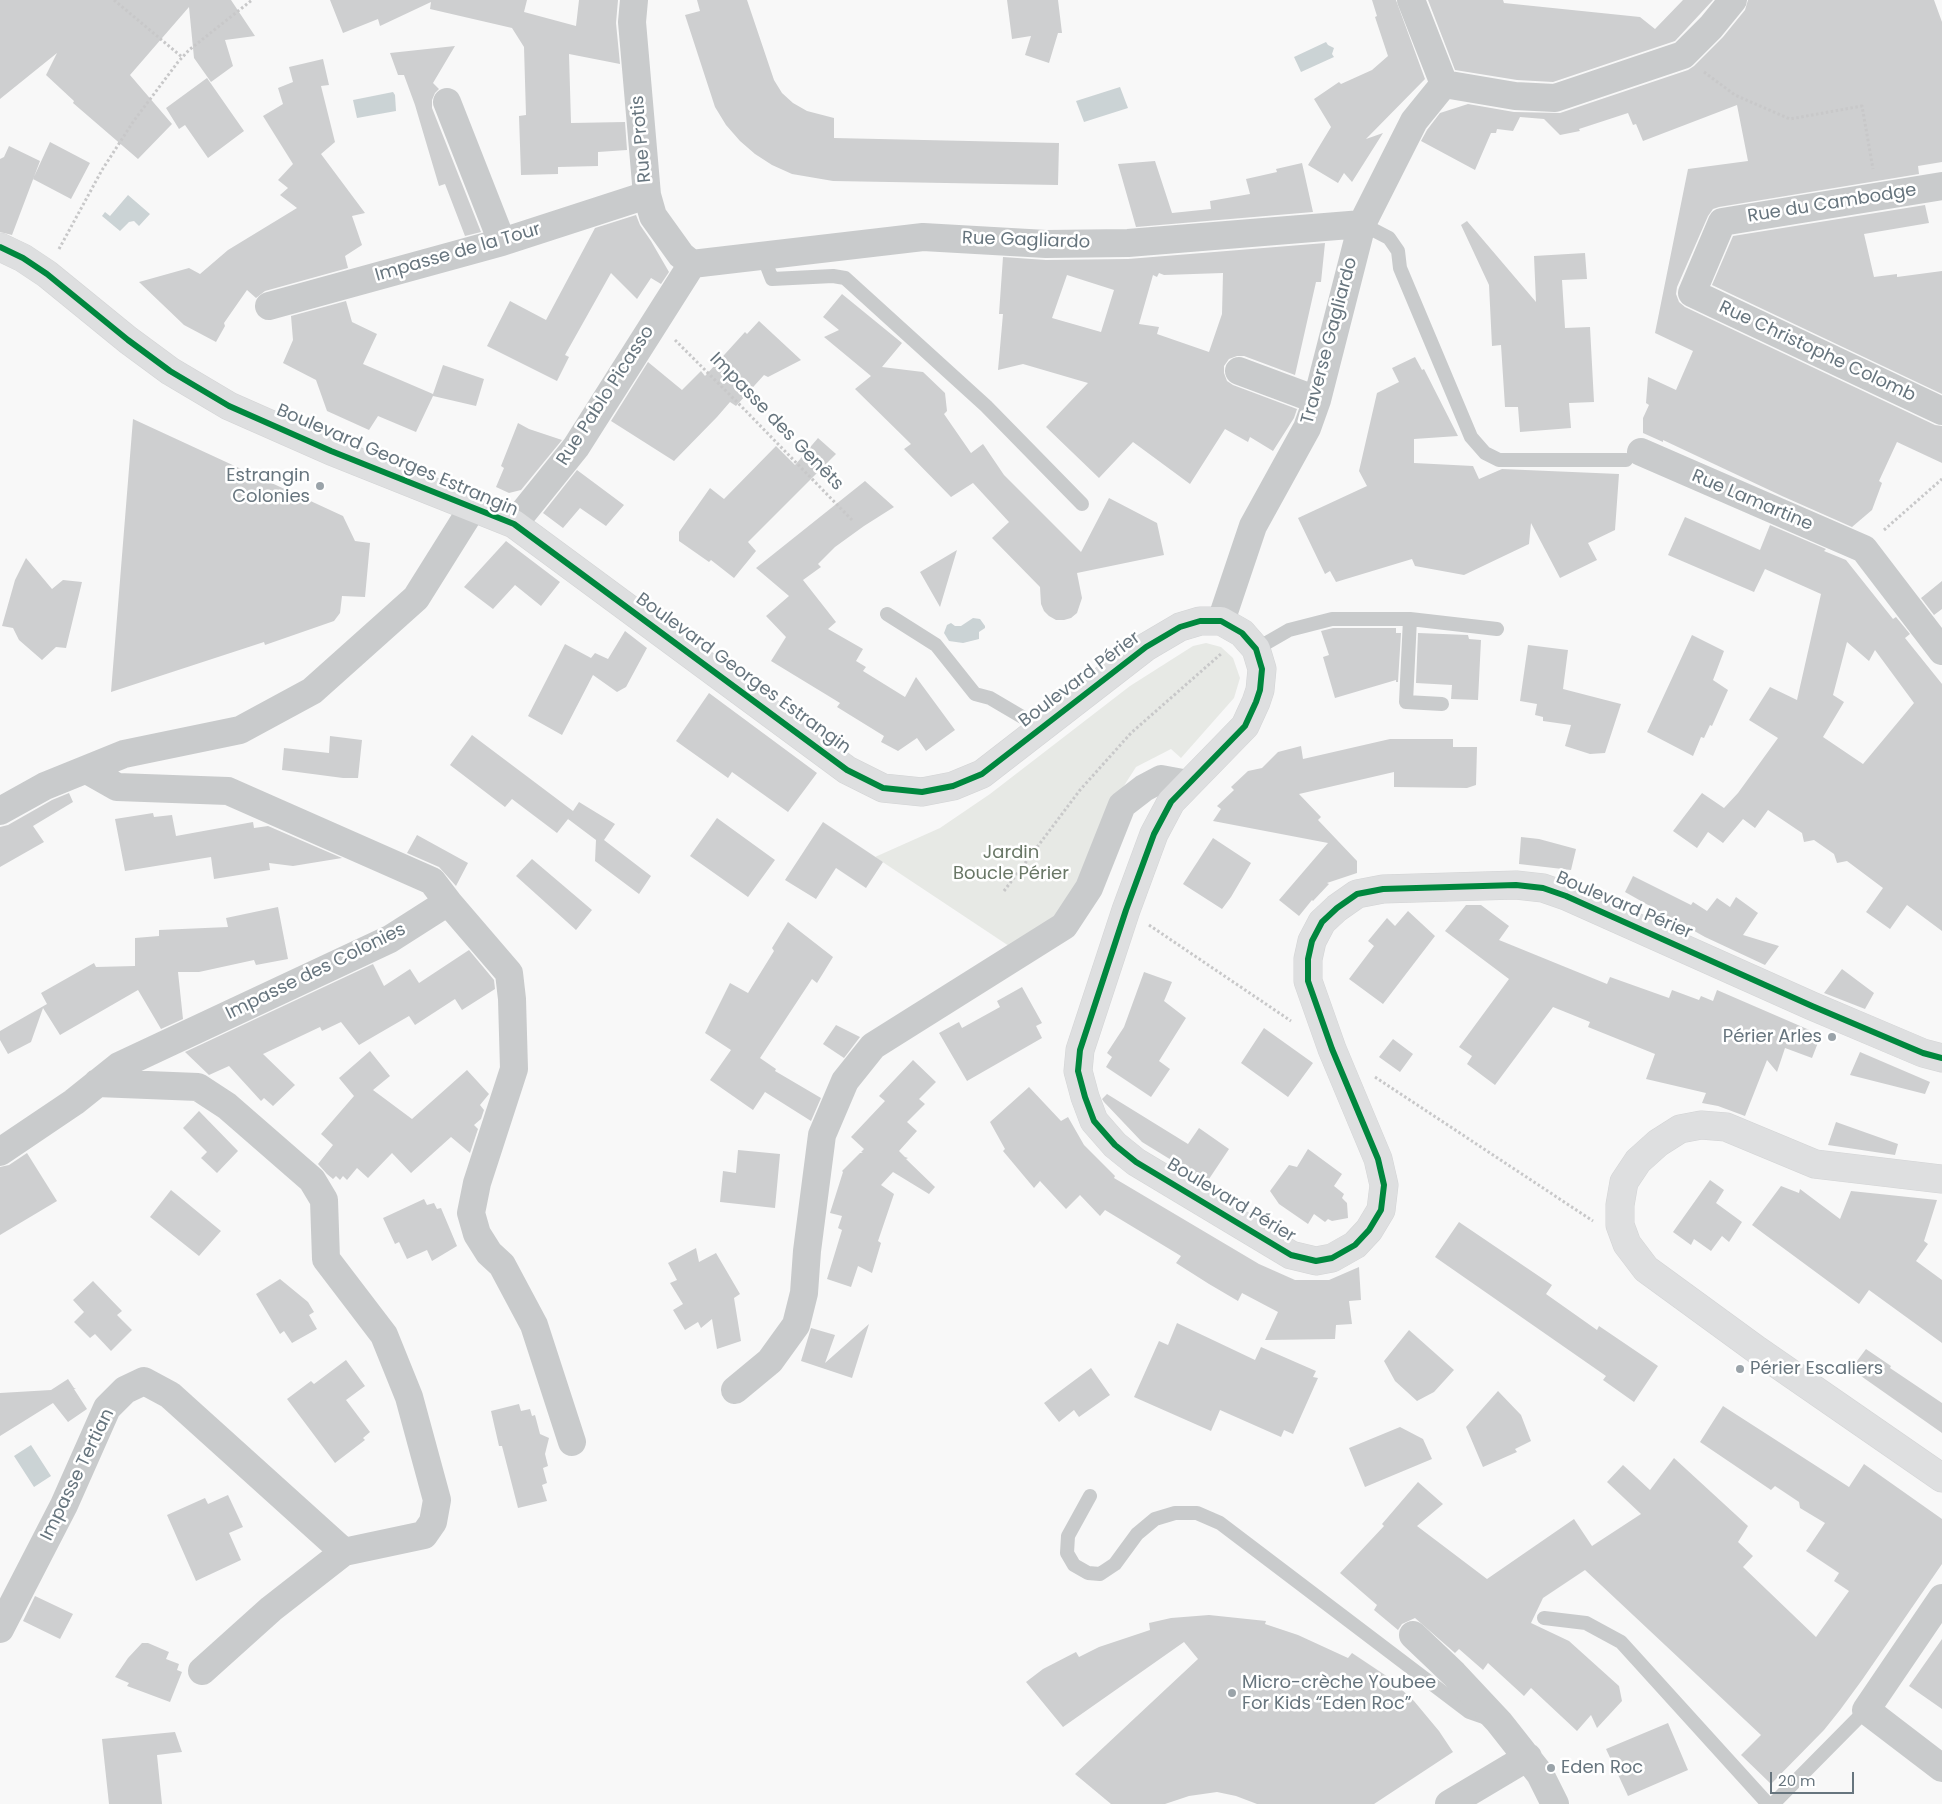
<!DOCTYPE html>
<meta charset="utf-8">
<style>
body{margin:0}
#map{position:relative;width:1942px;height:1804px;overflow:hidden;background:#f8f8f8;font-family:Poppins,sans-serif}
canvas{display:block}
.scale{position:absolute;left:1770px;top:1772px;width:84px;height:22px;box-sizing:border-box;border:2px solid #67757e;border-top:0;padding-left:6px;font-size:15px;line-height:18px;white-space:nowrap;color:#67757e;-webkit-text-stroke:4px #fff;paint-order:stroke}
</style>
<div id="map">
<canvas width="1942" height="1804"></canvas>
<div class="scale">20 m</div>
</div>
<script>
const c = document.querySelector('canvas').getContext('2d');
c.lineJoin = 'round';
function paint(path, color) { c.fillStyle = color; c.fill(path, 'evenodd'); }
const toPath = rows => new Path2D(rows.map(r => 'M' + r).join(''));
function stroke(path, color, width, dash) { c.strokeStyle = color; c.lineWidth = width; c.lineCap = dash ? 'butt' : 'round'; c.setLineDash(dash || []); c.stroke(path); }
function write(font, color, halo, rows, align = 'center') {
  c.font = font + ' Poppins,sans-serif'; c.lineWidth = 5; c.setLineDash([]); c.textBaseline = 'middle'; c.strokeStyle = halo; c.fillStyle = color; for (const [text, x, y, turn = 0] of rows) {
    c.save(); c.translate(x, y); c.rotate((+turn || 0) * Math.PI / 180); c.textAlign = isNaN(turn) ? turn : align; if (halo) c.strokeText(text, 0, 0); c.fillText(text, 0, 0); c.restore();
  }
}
paint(toPath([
 [1206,643,1221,647,1233,658,1240,678,1234,698,1181,758,1171,749,1136,767,1113,803,1090,863,1057,918,1012,948,875,857,940,828,990,794,1130,686,1193,646]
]), '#e7e9e5');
paint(toPath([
 [1326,42,1328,45,1334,48,1332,54,1334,57,1301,72,1294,57],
 [1120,87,1128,108,1084,122,1076,101],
 [393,92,395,95,396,111,357,118,353,100],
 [128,195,150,214,139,226,134,221,129,222,120,231,102,216,105,212,110,216],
 [973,618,980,619,985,626,985,628,979,632,979,639,963,643,949,641,944,633,947,625,951,623,955,626,961,626],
 [31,1445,51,1476,34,1487,14,1456]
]), '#cbd3d5');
paint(toPath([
 [0,0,231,0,255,36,225,40,233,66,211,82,194,58,189,7,130,75,172,124,138,159,73,103,74,101,46,75,57,53,0,99],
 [330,0,527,0,524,12,576,26,579,0,618,0,616,23,620,64,569,54,571,123,625,122,627,150,598,152,598,166,558,167,558,174,521,175,519,116,526,115,524,47,512,28,430,9,431,2,380,26,378,19,343,33],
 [697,0,747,0,774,80,782,93,793,103,807,111,834,118,834,138,1059,143,1058,185,833,181,792,174,772,165,755,154,740,141,726,125,715,107,685,15,700,11],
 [1007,0,1058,0,1062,33,1058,33,1049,63,1025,55,1031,36,1012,39],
 [1372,0,1396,0,1425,79,1366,139,1383,133,1352,182,1344,173,1338,183,1308,165,1331,127,1314,99,1339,82,1341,84,1372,70,1388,56,1375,17,1377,16],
 [1428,0,1503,0,1504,3,1640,17,1655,29,1683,0,1713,0,1675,41,1553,82,1517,80,1455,70],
 [1748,0,1934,0,1942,22,1942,162,1918,166,1919,174,1719,207,1713,209,1708,216,1677,287,1676,294,1679,302,1685,307,1935,425,1942,426,1942,463,1897,442,1879,481,1882,483,1872,510,1852,527,1782,496,1663,440,1663,442,1643,433,1643,418,1649,405,1646,403,1648,377,1676,390,1693,351,1655,333,1688,169,1748,161,1737,105,1643,141,1636,124,1633,125,1628,113,1579,129,1580,131,1560,135,1544,119,1520,117,1513,131,1497,129,1496,133,1491,133,1475,170,1421,141,1427,130,1440,113,1468,104,1514,112,1560,113,1688,70,1694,66,1723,37,1745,10],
 [455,46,433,83,439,89,435,93,432,100,432,108,481,232,465,236,445,184,439,186,415,105,404,75,398,75,390,53],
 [323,59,329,85,321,86,335,142,321,154,365,213,352,216,362,245,345,256,348,268,265,291,256,298,247,290,224,323,225,326,216,342,184,325,139,282,189,268,200,274,228,250,297,208,280,195,288,188,278,180,293,164,263,116,283,104,278,88,293,82,289,67],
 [207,78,244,131,208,158,185,125,179,129,166,108],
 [50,142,90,163,71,199,33,179],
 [9,146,40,161,12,235,0,232,0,159,4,157],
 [1155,161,1172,213,1211,209,1210,201,1250,194,1246,179,1277,172,1276,169,1302,163,1313,212,1136,227,1118,164],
 [1925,205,1929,223,1864,234,1874,277,1897,274,1897,277,1942,271,1942,394,1712,285,1733,236],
 [636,215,640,225,651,241,669,272,661,284,651,278,637,299,611,273,565,355,569,357,557,381,487,346,510,301,546,320,595,228],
 [1467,221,1536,302,1534,256,1585,253,1587,279,1562,280,1565,328,1590,327,1594,402,1569,403,1571,428,1520,432,1518,407,1505,407,1501,345,1492,346,1489,285,1461,225],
 [1325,243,1321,282,1316,282,1295,375,1244,356,1237,356,1229,359,1224,366,1224,373,1227,381,1233,385,1297,409,1294,418,1273,451,1250,437,1248,442,1225,429,1190,484,1133,442,1099,478,1046,427,1088,383,1023,364,998,370,1003,314,999,314,1003,257,1046,260,1128,259],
 [1159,273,1164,275,1223,273,1222,314,1209,352,1157,334,1159,327,1139,324,1153,275,1157,277],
 [1067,275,1114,290,1101,332,1052,318],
 [842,294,902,343,882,367,923,372,945,393,947,411,944,414,971,453,983,444,1004,475,1081,552,1109,498,1157,523,1164,555,1077,573,1082,598,1077,613,1071,618,1064,620,1056,620,1049,616,1044,611,1041,604,1040,587,992,538,1009,522,973,483,951,497,904,449,911,444,855,389,871,376,824,337,839,330,823,317],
 [346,301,352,322,377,334,363,364,433,394,443,365,484,379,476,406,433,396,416,432,378,416,369,430,327,411,316,380,283,363,293,340,291,316],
 [759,321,801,360,768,377,764,375,736,406,730,402,717,417,674,461,611,421,648,362,682,390,701,371,705,376,745,332,747,334],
 [1415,357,1422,370,1424,369,1458,436,1414,439,1414,463,1473,466,1479,479,1502,469,1619,474,1615,530,1588,543,1597,560,1560,578,1531,523,1529,544,1464,575,1415,566,1412,559,1336,582,1330,571,1325,574,1298,518,1367,486,1359,471,1377,393,1399,382,1392,368],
 [133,419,343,516,355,541,370,543,365,597,342,596,340,613,334,621,265,645,264,642,111,692],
 [518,423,529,429,562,440,521,490,509,493,496,487,504,468,501,466],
 [818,438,836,454,748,542,756,551,734,578,711,560,709,562,679,541,679,532,710,488,724,499,776,446,795,465],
 [577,470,624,505,606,526,580,508,563,528,543,513],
 [865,481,894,507,864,526,835,547,818,564,821,567,803,580,836,622,828,629,863,649,856,661,866,667,863,671,905,697,916,677,955,730,926,751,917,738,898,751,881,742,884,736,837,707,840,703,771,661,786,637,766,616,789,596,756,568],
 [1685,517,1760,550,1770,525,1826,549,1824,551,1846,560,1893,619,1896,617,1910,634,1905,638,1942,684,1942,931,1907,905,1890,929,1866,912,1883,888,1847,861,1837,863,1834,854,1814,840,1804,842,1802,833,1768,810,1755,828,1743,819,1723,843,1708,832,1697,848,1673,831,1702,793,1724,808,1738,793,1778,738,1749,720,1770,687,1797,700,1821,594,1765,569,1754,592,1668,555],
 [1847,642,1869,661,1875,650,1914,703,1863,764,1823,737,1844,702,1833,695],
 [506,541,560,582,541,606,515,585,493,609,464,587],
 [957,550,940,607,920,572],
 [26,558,52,589,63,580,82,582,66,648,56,647,42,660,19,640,13,628,2,626,15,580],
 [1942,581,1942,609,1934,615,1921,598],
 [1333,628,1396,628,1396,633,1401,633,1398,682,1396,682,1396,680,1335,698,1323,657,1329,655,1321,631],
 [625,631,647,648,626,687,617,692,593,675,562,735,528,716,565,644,591,658,595,653,608,659],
 [1418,633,1468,635,1469,639,1481,640,1478,700,1451,699,1452,685,1416,683],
 [1692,635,1724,651,1713,680,1728,690,1712,726,1710,725,1704,738,1701,737,1693,756,1647,732],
 [1528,645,1568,650,1563,689,1621,704,1605,753,1590,754,1565,746,1571,725,1543,721,1543,717,1535,715,1537,704,1520,701],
 [709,693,817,773,788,812,732,772,728,778,676,741],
 [472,735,573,811,579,802,615,824,604,840,651,876,639,894,595,861,596,840,568,819,572,814,557,833,512,799,505,807,450,765],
 [330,736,362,740,358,778,343,778,282,770,284,748,329,753],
 [1390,739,1453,739,1453,747,1477,747,1476,785,1467,788,1394,787,1394,772,1299,794,1321,817,1318,820,1357,861,1357,873,1327,883,1329,884,1313,901,1312,900,1299,916,1279,900,1328,843,1213,821,1221,809,1217,806,1234,790,1231,787,1248,771,1262,768,1278,752,1301,746,1303,759],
 [69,793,73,802,33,826,44,842,0,867,0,827,8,825,52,800],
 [153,813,154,817,172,815,176,836,253,822,254,828,268,826,342,858,293,866,269,863,270,870,214,879,211,857,125,871,115,819],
 [717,818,775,860,748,897,690,856],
 [823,822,883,862,866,888,836,868,816,899,785,880],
 [417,835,468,863,456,886,439,867,407,853],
 [1521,837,1539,839,1576,849,1571,870,1519,864],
 [1213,838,1251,863,1231,897,1222,909,1183,884],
 [532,859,592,910,576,930,516,876],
 [1633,876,1691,905,1693,902,1707,911,1717,898,1730,907,1736,897,1758,913,1743,935,1779,946,1765,965,1705,937,1625,892],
 [1466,905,1481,905,1509,926,1499,940,1607,984,1610,977,1669,998,1672,990,1699,1000,1701,996,1713,1001,1717,990,1821,1035,1812,1058,1785,1048,1777,1072,1767,1060,1745,1116,1718,1106,1702,1103,1706,1093,1646,1079,1655,1054,1588,1027,1590,1022,1553,1007,1495,1085,1467,1064,1472,1056,1459,1047,1509,979,1445,931],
 [278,907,288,959,256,965,254,960,199,972,178,972,183,1019,161,1029,138,990,60,1035,43,1008,31,1042,8,1054,0,1040,0,1031,47,1004,41,993,94,963,96,967,135,966,135,938,159,936,159,930,228,927,226,918],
 [1408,911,1435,936,1383,1004,1349,979,1374,946,1368,941,1387,918,1395,926],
 [788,922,833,957,817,983,812,979,760,1058,776,1069,775,1071,821,1098,811,1121,765,1092,753,1110,710,1080,731,1050,705,1033,730,983,748,993,774,951,772,948],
 [469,950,494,980,495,989,462,1010,455,999,415,1025,409,1016,359,1045,341,1022,322,1031,320,1027,263,1054,295,1085,273,1106,264,1098,261,1101,229,1066,209,1075,185,1052,373,964,384,986,410,969,419,983],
 [1842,969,1874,993,1865,1009,1824,993],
 [1144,972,1172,982,1164,1001,1186,1018,1159,1061,1170,1069,1151,1097,1106,1067,1112,1057,1107,1053,1124,1027],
 [1022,987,1042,1023,1036,1026,1042,1038,967,1081,939,1033,959,1022,962,1028,1000,1007,997,1001],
 [836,1025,860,1037,844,1058,823,1044],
 [1264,1028,1313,1063,1288,1097,1241,1063],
 [1393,1039,1413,1054,1400,1072,1379,1057],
 [370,1051,390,1076,373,1090,412,1119,467,1070,489,1094,480,1105,484,1110,481,1119,474,1125,478,1129,470,1153,451,1137,411,1173,392,1153,368,1178,357,1168,347,1180,343,1176,340,1180,336,1176,333,1179,327,1174,318,1164,333,1145,321,1134,354,1096,339,1078],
 [1860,1052,1930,1082,1925,1094,1850,1075],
 [913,1060,936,1082,919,1099,925,1104,907,1122,917,1131,899,1151,905,1157,908,1158,906,1159,935,1187,929,1194,893,1172,881,1185,894,1194,878,1241,881,1243,872,1273,858,1266,851,1287,827,1279,842,1230,838,1228,842,1216,830,1213,843,1172,842,1171,860,1153,863,1153,861,1152,864,1149,851,1137,885,1101,879,1096],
 [1029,1087,1061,1121,1068,1117,1084,1145,1115,1176,1114,1178,1259,1264,1295,1280,1329,1280,1359,1267,1361,1300,1349,1301,1352,1324,1336,1325,1335,1339,1265,1340,1278,1312,1242,1293,1238,1301,1209,1284,1176,1263,1181,1256,1105,1210,1100,1216,1080,1195,1066,1209,1040,1181,1034,1188,1003,1151,1005,1149,990,1122],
 [1107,1094,1188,1144,1199,1128,1229,1149,1207,1182,1142,1142,1104,1102,1102,1099],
 [199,1111,238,1151,217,1173,201,1158,207,1152,183,1128],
 [1836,1122,1898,1144,1895,1155,1828,1145],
 [1308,1149,1342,1174,1334,1186,1344,1194,1342,1198,1347,1203,1348,1218,1332,1221,1328,1219,1325,1222,1314,1214,1308,1224,1279,1204,1270,1191,1289,1165,1297,1167],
 [738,1150,780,1154,775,1208,720,1202,723,1171,736,1173],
 [27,1153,57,1201,0,1235,0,1167,9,1165],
 [1710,1180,1724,1190,1716,1203,1742,1222,1729,1242,1722,1236,1711,1251,1694,1239,1691,1245,1673,1232],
 [1781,1186,1799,1193,1800,1189,1840,1219,1851,1191,1937,1200,1924,1241,1928,1244,1916,1261,1942,1280,1942,1343,1869,1290,1859,1304,1752,1225],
 [171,1190,221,1231,199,1256,150,1217],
 [424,1199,427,1205,434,1203,437,1209,441,1208,457,1246,432,1261,427,1250,407,1259,399,1242,395,1244,383,1218],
 [1459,1222,1552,1285,1546,1294,1597,1330,1599,1326,1658,1366,1634,1402,1603,1380,1606,1376,1435,1257],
 [696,1248,699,1262,716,1253,740,1294,734,1298,741,1341,717,1349,712,1319,701,1328,698,1322,685,1330,673,1310,683,1304,670,1283,677,1280,668,1263],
 [280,1279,308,1302,314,1312,309,1315,317,1329,292,1343,284,1331,280,1334,256,1294],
 [93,1281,122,1311,117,1315,132,1330,111,1351,95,1334,90,1338,74,1322,84,1312,73,1300],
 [1177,1323,1255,1360,1261,1347,1316,1371,1313,1377,1318,1378,1293,1434,1284,1430,1281,1437,1220,1410,1211,1431,1134,1397,1159,1341,1168,1345],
 [869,1324,852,1378,801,1361,811,1328,835,1335,825,1363],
 [1409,1330,1454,1370,1434,1392,1417,1401,1395,1381,1384,1361],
 [1866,1349,1891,1366,1890,1368,1942,1403,1942,1433,1851,1369],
 [346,1360,365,1386,346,1400,370,1432,363,1438,365,1440,335,1463,287,1399,311,1381,314,1384],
 [1091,1368,1110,1395,1079,1417,1074,1410,1059,1422,1044,1403],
 [68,1379,74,1388,76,1388,74,1389,87,1409,68,1422,53,1403,0,1436,0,1393,51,1390],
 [1498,1391,1521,1415,1531,1441,1515,1449,1517,1452,1483,1467,1466,1427],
 [519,1404,521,1411,530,1409,532,1416,535,1415,540,1434,549,1438,545,1454,548,1466,543,1468,547,1483,542,1485,547,1501,518,1508,502,1446,499,1446,491,1411],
 [1723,1406,1849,1487,1864,1464,1942,1519,1942,1564,1862,1680,1840,1710,1824,1730,1771,1784,1741,1755,1761,1735,1585,1570,1543,1598,1531,1623,1569,1641,1619,1686,1622,1701,1597,1728,1591,1715,1577,1731,1531,1688,1524,1696,1488,1663,1483,1670,1459,1649,1455,1653,1415,1618,1402,1624,1398,1630,1374,1610,1377,1605,1340,1573,1384,1526,1382,1524,1418,1482,1443,1504,1417,1526,1487,1579,1574,1519,1592,1546,1641,1514,1607,1482,1623,1465,1650,1490,1674,1458,1748,1526,1738,1542,1753,1556,1743,1567,1816,1637,1849,1591,1834,1581,1839,1573,1806,1551,1825,1523,1800,1508,1799,1502,1775,1486,1771,1490,1700,1442],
 [1400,1427,1423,1439,1432,1459,1365,1487,1349,1448],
 [228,1495,243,1527,229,1533,241,1560,196,1581,167,1515,205,1498,208,1504],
 [35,1596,73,1614,60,1639,23,1621],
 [1209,1615,1266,1621,1265,1624,1298,1635,1348,1658,1352,1653,1388,1677,1414,1701,1439,1731,1453,1752,1374,1804,1257,1804,1236,1796,1217,1792,1189,1796,1165,1804,1111,1804,1075,1774,1198,1659,1184,1642,1063,1727,1026,1682,1043,1669,1076,1652,1079,1657,1099,1647,1150,1630,1149,1623,1171,1618],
 [1942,1639,1942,1709,1909,1686],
 [142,1643,148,1643,169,1652,166,1659,179,1664,177,1670,182,1672,170,1702,127,1686,129,1683,115,1677,128,1658],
 [1668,1723,1688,1770,1628,1796,1606,1749],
 [175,1732,182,1752,157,1755,162,1804,109,1804,102,1739]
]), '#cecfd0');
const secondary = toPath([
 [0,247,23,258,47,274,128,340,170,371,229,406,331,451,514,524,847,770,883,788,922,792,953,786,982,774,1146,647,1180,627,1200,621,1221,621,1242,633,1256,649,1262,669,1260,690,1256,702,1245,726,1171,802,1154,834,1126,910,1080,1050,1078,1071,1085,1097,1094,1121,1115,1145,1136,1162,1291,1255,1316,1261,1332,1258,1355,1245,1369,1230,1381,1210,1384,1185,1378,1159,1332,1049,1308,981,1308,959,1312,941,1322,922,1337,908,1357,894,1383,889,1516,885,1543,888,1566,896,1812,1006,1923,1053,1942,1058],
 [1942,1179,1815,1164,1726,1127,1701,1125,1680,1129,1658,1143,1638,1161,1624,1182,1620,1205,1620,1225,1627,1244,1646,1269,1757,1350,1942,1478]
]);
stroke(secondary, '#d3d4d5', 29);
stroke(toPath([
 [114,0,182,57],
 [1704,72,1735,95,1790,119,1862,106,1873,169],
 [59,249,102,170,133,122,178,62,189,50,252,0],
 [675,340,741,406,852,520],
 [1884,530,1942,479],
 [1004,891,1080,790,1131,733,1222,653],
 [1149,925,1291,1021],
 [1375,1077,1593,1221]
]), '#c8c8c9', 3, [2.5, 2.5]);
stroke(toPath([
 [1362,224,1389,238,1398,251,1400,268,1471,437,1485,453,1499,460,1626,460],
 [763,256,772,279,833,276,845,278,986,406,1082,504],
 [887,614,936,645,975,694,990,698,1041,728],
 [1410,619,1406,702,1442,704],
 [1256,649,1289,630,1332,619,1410,619,1497,629],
 [1090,1496,1068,1536,1067,1553,1074,1565,1088,1573,1100,1574,1115,1564,1137,1534,1155,1519,1175,1513,1197,1513,1220,1523,1469,1712,1489,1719],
 [1544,1618,1586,1623,1621,1642,1768,1804],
 [1773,1804,1866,1710]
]), '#c9cbcc', 14);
stroke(toPath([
 [634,0,632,22,647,195,653,216,681,255,692,264],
 [1411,0,1444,84],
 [447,102,502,242],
 [1942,186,1722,222,1692,293,1942,411],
 [692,264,923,237,1046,244,1128,243,1362,224],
 [269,306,502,242,647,195],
 [1239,371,1317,400],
 [1641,452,1864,549,1942,651],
 [514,524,576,447,692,264],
 [1221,621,1253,526,1307,428,1317,400,1362,224,1414,121,1444,84,1515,96,1555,98,1683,55,1711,27,1733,0],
 [0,811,45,786,124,754,240,730,312,691,416,598,473,507],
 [448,902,509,973,512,999,514,1069,477,1183,471,1213,477,1234,489,1253,502,1265,534,1325,572,1442],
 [97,1083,198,1087,227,1106,312,1180,324,1200,326,1259,384,1335,409,1397,437,1500,433,1522,424,1535,344,1552,271,1609,202,1671],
 [0,1152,74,1102,119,1066,390,939,448,902,432,881,228,791,117,787,87,770],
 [735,1390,770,1361,796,1325,804,1293,807,1251,822,1135,845,1081,873,1046,1064,926,1089,888,1122,805,1144,788,1161,779,1188,784],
 [1942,1598,1866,1710,1942,1768],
 [0,1629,64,1505,107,1408,125,1390,144,1381,170,1395,344,1552],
 [1413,1635,1454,1674,1499,1722,1540,1774,1555,1804],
 [1449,1804,1528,1757]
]), '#c9cbcc', 28);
stroke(secondary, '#dedfe0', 28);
stroke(toPath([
 [0,247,23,258,47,274,128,340,170,371,229,406,331,451,514,524,847,770,883,788,922,792,953,786,982,774,1146,647,1180,627,1200,621,1221,621,1242,633,1256,649,1262,669,1260,690,1256,702,1245,726,1171,802,1154,834,1126,910,1080,1050,1078,1071,1085,1097,1094,1121,1115,1145,1136,1162,1291,1255,1316,1261,1332,1258,1355,1245,1369,1230,1381,1210,1384,1185,1378,1159,1332,1049,1308,981,1308,959,1312,941,1322,922,1337,908,1357,894,1383,889,1516,885,1543,888,1566,896,1812,1006,1923,1053,1942,1058]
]), '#00873e', 6);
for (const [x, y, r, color] of [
 [320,486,5,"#9aa3a9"],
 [1832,1037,5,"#9aa3a9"],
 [1740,1369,5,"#9aa3a9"],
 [1232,1693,5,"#9aa3a9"],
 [1551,1768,5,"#9aa3a9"]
]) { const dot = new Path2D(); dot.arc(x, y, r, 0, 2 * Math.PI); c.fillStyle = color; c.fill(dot); stroke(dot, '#fff', 2); }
write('18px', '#67757e', '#fff', [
 ["Rue Protis",642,139,-95],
 ["Rue du Cambodge",1832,204,-9],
 ["Rue Gagliardo",1026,241,2],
 ["Impasse de la Tour",458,253,-16],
 ["Traverse Gagliardo",1330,341,-75],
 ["Rue Christophe Colomb",1817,352,25],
 ["Rue Pablo Picasso",606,396,-57],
 ["Impasse des Genêts",776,422,46],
 ["Boulevard Georges Estrangin",397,461,23],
 ["Rue Lamartine",1752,501,23],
 ["Boulevard Georges Estrangin",743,674,36],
 ["Boulevard Périer",1080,680,-37],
 ["Boulevard Périer",1624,906,23],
 ["Impasse des Colonies",316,972,-26],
 ["Boulevard Périer",1231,1201,31],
 ["Impasse Tertian",78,1475,-64]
]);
write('18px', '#67757e', '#fff', [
 ["Estrangin",310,476,"right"],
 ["Colonies",310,497,"right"],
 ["Périer Arles",1822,1037,"right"],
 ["Périer Escaliers",1750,1369],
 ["Micro-crèche Youbee",1242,1683],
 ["For Kids “Eden Roc”",1242,1704],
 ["Eden Roc",1561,1768]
], 'left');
write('18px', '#697766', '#fff', [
 ["Jardin",1011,853],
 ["Boucle Périer",1011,874]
]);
</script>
